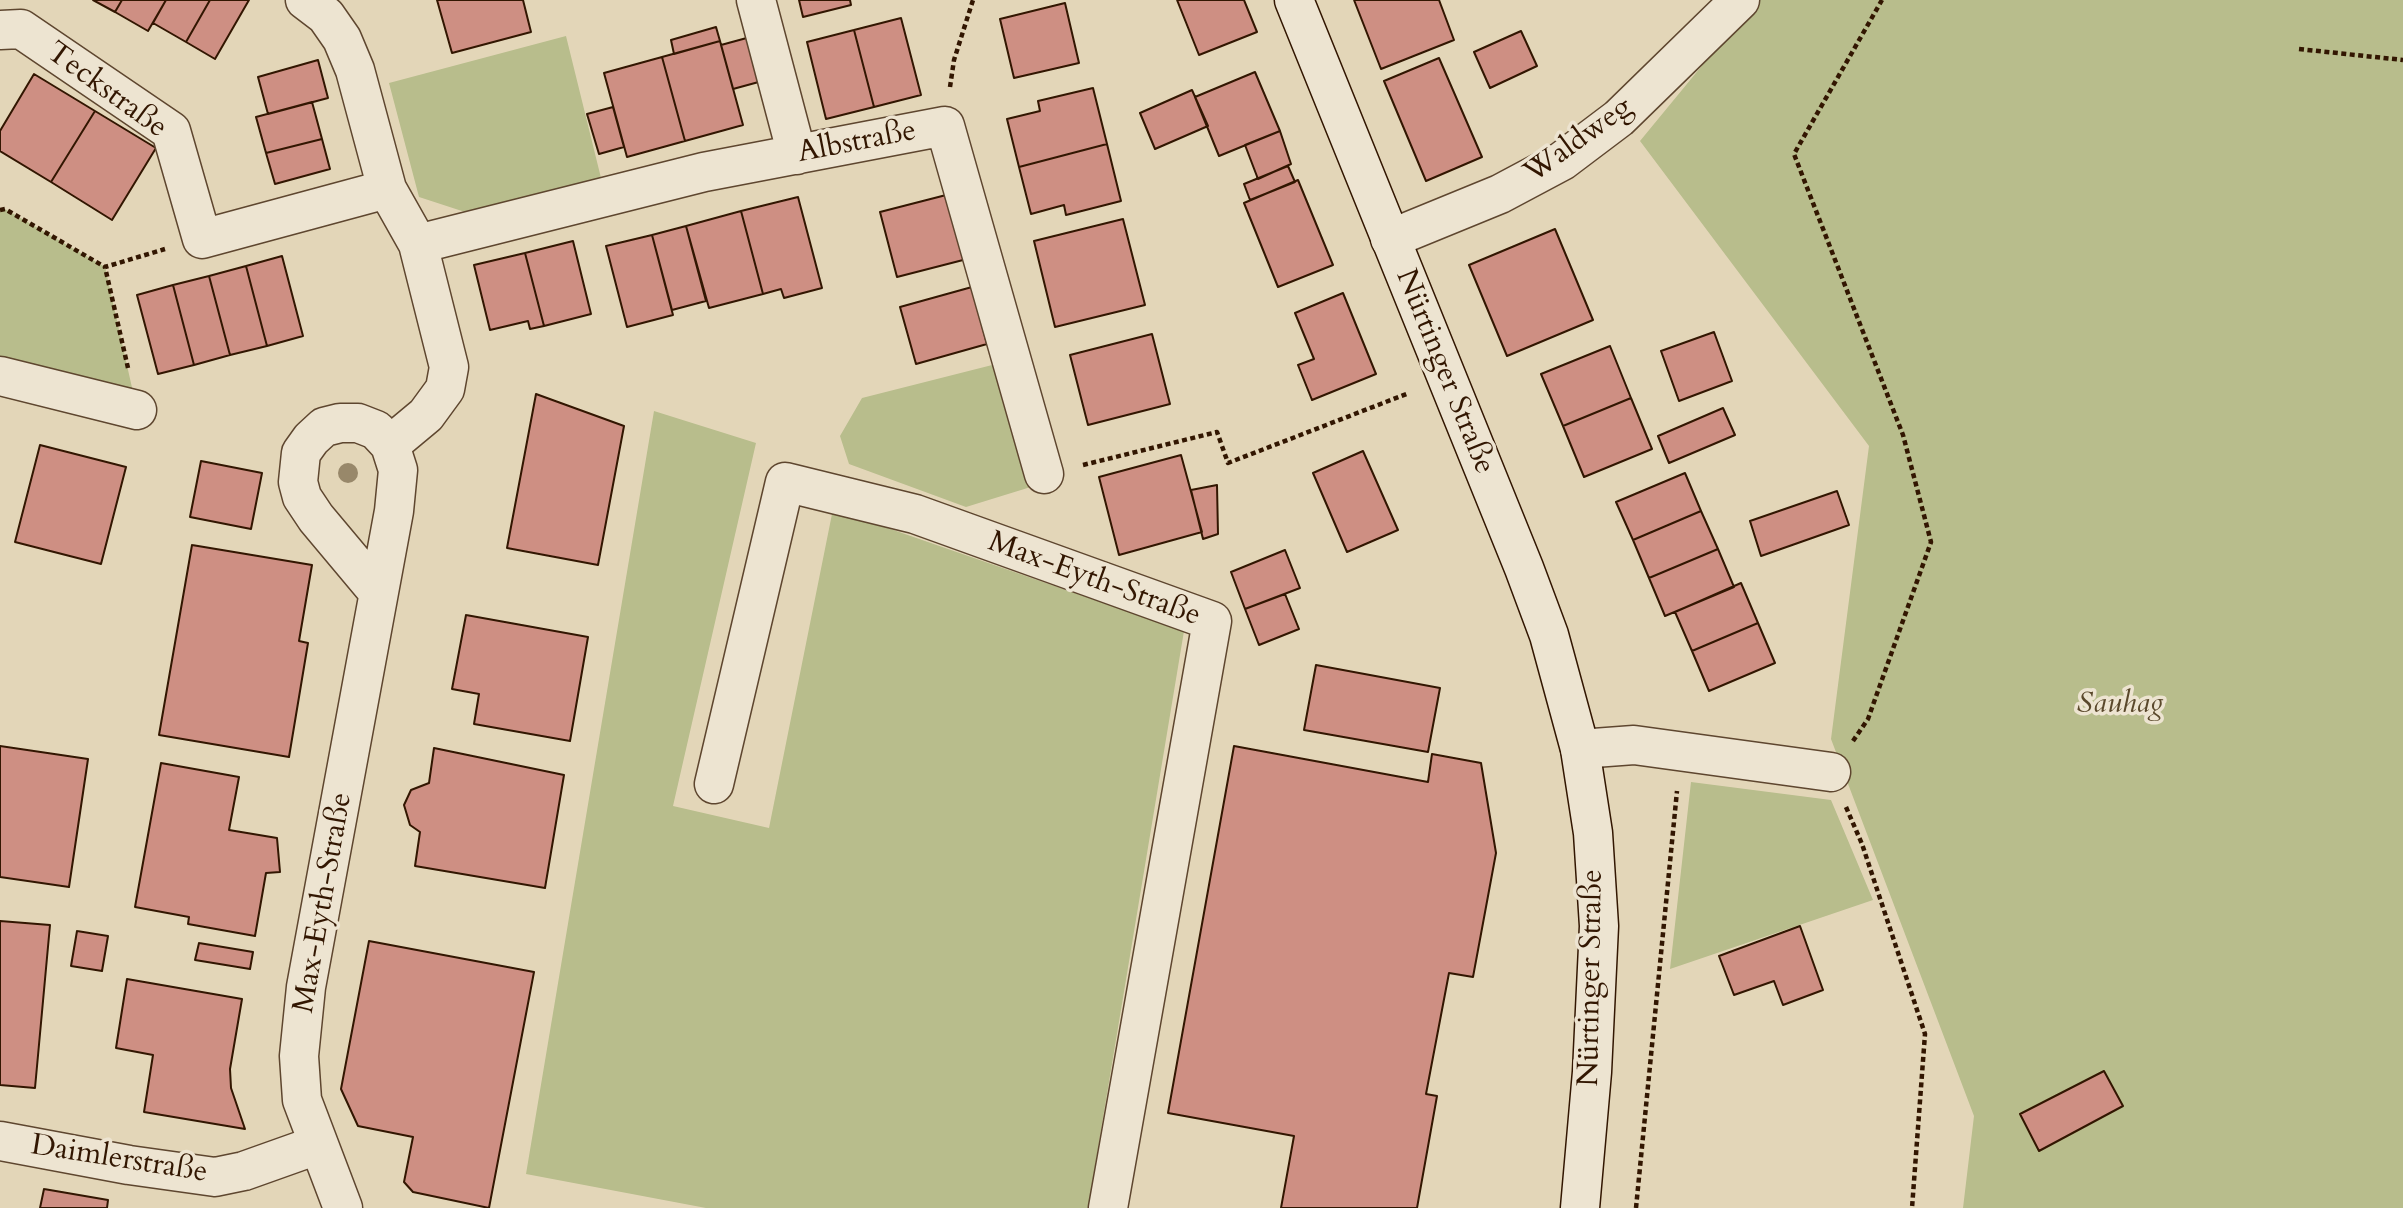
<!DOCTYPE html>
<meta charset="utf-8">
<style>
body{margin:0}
canvas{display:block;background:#e3d6b8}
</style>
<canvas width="2403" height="1208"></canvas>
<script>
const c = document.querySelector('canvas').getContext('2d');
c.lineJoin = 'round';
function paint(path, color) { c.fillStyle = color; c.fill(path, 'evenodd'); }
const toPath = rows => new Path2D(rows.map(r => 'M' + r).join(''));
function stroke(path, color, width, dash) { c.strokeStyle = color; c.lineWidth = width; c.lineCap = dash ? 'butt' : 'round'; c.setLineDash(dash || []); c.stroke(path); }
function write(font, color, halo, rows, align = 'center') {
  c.font = font + ' Cardo,serif'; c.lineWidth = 7; c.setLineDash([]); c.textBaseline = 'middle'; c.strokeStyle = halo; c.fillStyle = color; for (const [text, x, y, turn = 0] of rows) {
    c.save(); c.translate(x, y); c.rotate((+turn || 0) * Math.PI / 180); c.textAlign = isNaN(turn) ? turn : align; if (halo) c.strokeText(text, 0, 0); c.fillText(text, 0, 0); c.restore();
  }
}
paint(toPath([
 [1756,0,2403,0,2403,1208,1963,1208,1974,1116,1831,739,1869,446,1640,141],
 [566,36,601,178,465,212,419,197,389,83],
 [5,209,105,267,137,410,0,376,0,210],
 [1004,362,1034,486,966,507,849,464,840,436,862,398],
 [654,411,756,443,673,806,769,828,833,509,1184,631,1088,1208,706,1208,526,1174],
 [1691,782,1831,800,1873,900,1670,969]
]), '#b8bd8c');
const building = toPath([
 [93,0,122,0,115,12,93,0],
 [122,0,166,0,148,31,115,12,122,0],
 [166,0,210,0,186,42,153,23,166,0],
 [210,0,249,0,215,59,186,42,210,0],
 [437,0,523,0,531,32,452,53,437,0],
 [799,0,850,0,851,5,803,17,799,0],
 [1177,0,1244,0,1257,32,1199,55,1177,0],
 [1354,0,1439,0,1454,40,1381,69,1354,0],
 [1065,3,1079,63,1014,78,1000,19,1065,3],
 [901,18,921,95,874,107,854,30,901,18],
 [716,27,720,41,674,54,671,40,716,27],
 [854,30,874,107,826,119,807,42,854,30],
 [1521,31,1537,66,1490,88,1474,52,1521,31],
 [754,36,766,80,733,89,721,45,754,36],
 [720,41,743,125,685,141,662,57,720,41],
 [662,57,685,141,627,157,604,73,662,57],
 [1439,58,1482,157,1426,181,1384,81,1439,58],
 [318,60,328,98,268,114,258,77,318,60],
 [1255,72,1280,131,1219,156,1195,97,1255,72],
 [34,74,95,111,51,182,0,151,0,131,34,74],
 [1093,88,1107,144,1019,167,1007,119,1040,111,1038,101,1093,88],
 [1192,90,1208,126,1155,149,1140,113,1192,90],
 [312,102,322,139,266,153,256,117,312,102],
 [613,107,624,147,599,154,587,114,613,107],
 [95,111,156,148,112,220,51,182,95,111],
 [1280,131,1291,164,1258,179,1245,145,1280,131],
 [322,139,330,169,275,184,266,153,322,139],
 [1107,144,1121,201,1066,215,1064,205,1031,214,1019,167,1107,144],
 [1288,166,1295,182,1250,200,1244,184,1288,166],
 [1298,180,1333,265,1278,287,1244,203,1298,180],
 [950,194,967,259,897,277,880,212,950,194],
 [798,197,822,288,784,298,781,289,763,294,741,211,798,197],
 [741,211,763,294,709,308,686,226,741,211],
 [1123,219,1145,305,1055,327,1034,241,1123,219],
 [686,226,706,301,672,310,652,235,686,226],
 [1555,229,1593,320,1507,356,1469,265,1555,229],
 [652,235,673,315,627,327,606,246,652,235],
 [573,241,591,314,544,326,525,253,573,241],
 [525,253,544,326,530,329,528,321,490,330,474,265,525,253],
 [282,256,303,336,267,346,246,266,282,256],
 [246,266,267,346,230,355,209,276,246,266],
 [209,276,230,355,194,365,173,285,209,276],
 [173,285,194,365,158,374,137,295,173,285],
 [972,287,987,344,916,364,900,307,972,287],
 [1343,293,1376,374,1312,400,1298,365,1314,359,1295,313,1343,293],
 [1714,332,1732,381,1679,401,1661,351,1714,332],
 [1152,334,1170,404,1088,425,1070,355,1152,334],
 [1610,346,1631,398,1563,426,1541,374,1610,346],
 [536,394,624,426,598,565,507,548,536,394],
 [1631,398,1652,449,1584,477,1563,426,1631,398],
 [1723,408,1735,435,1669,463,1658,436,1723,408],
 [40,445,126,467,101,564,15,542,40,445],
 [1363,451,1398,530,1347,552,1313,473,1363,451],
 [1181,455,1202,532,1119,555,1099,477,1181,455],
 [201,461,262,473,251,529,190,517,201,461],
 [1685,473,1701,511,1633,540,1616,502,1685,473],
 [1217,485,1218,534,1203,539,1191,490,1217,485],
 [1837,491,1849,525,1761,556,1750,521,1837,491],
 [1701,511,1718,549,1649,578,1633,540,1701,511],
 [192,545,312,565,299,641,308,643,289,757,159,735,192,545],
 [1718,549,1734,587,1665,616,1649,578,1718,549],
 [1285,550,1300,588,1245,609,1231,572,1285,550],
 [1741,583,1758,623,1692,651,1675,612,1741,583],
 [1285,594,1299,629,1259,645,1245,609,1285,594],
 [466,615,588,637,570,741,474,724,479,694,452,689,466,615],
 [1758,623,1775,663,1709,691,1692,651,1758,623],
 [1316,665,1440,688,1428,752,1304,730,1316,665],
 [0,746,88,759,69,887,0,877,0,746],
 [1234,746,1428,782,1432,754,1481,763,1496,853,1473,977,1449,973,1426,1094,1437,1096,1417,1208,1281,1208,1294,1136,1168,1113,1234,746],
 [434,748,564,775,545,888,415,866,420,832,410,825,404,805,411,790,429,783,434,748],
 [161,763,239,777,229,830,277,838,280,872,266,873,255,936,188,924,189,917,135,907,161,763],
 [0,921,50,925,35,1088,0,1085,0,921],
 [1800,926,1823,990,1783,1005,1774,981,1734,995,1719,956,1800,926],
 [77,931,108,936,102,971,71,966,77,931],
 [369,941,534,972,489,1208,413,1192,404,1182,413,1137,358,1126,341,1089,369,941],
 [199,943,253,952,250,969,195,960,199,943],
 [127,979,242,999,230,1069,231,1088,245,1129,144,1112,153,1055,116,1048,127,979],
 [2104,1071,2123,1106,2039,1151,2020,1114,2104,1071],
 [44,1189,108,1200,107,1208,40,1208,44,1189]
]);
paint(building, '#ce8f83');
stroke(building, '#321601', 2);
const street = toPath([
 [305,0,326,16,342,39,355,70,387,189,418,244,449,367,445,389,426,415,390,445],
 [756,0,797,155],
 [0,30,21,29,171,131,202,239,387,189],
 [1390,239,1500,194,1562,161,1619,118,1740,0],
 [418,244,704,172,945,126,1044,474],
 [0,376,137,410],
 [1580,749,1634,745,1831,772],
 [714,784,785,482,915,514,1212,621,1108,1208],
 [0,1141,129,1165,215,1177,244,1171,317,1145],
 [343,1208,302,1100,299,1056,306,987,394,511,398,470,390,445,376,430,358,423,340,423,324,427,311,439,301,453,298,482,302,497,316,518,378,592]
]);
const secondary = toPath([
 [1294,0,1524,568,1549,635,1580,749,1593,833,1599,926,1592,1072,1580,1208]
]);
stroke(street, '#5e462f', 41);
stroke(secondary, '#321601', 41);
stroke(toPath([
 [2299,49,2403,60],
 [950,87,954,60,973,0],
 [0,210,5,209,105,267],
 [128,368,105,267,165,249],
 [1083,465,1217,432,1228,463,1409,393],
 [1853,741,1868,719,1931,542,1903,435,1794,154,1882,0],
 [1846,807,1862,844,1925,1034,1912,1208],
 [1636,1208,1677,791]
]), '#321601', 4.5, [5, 3.5]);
stroke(street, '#ede4d1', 38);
stroke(secondary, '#ede4d1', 38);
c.fillStyle = '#98886a';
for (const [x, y] of [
 [348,473]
]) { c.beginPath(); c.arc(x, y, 10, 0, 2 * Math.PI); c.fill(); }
write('30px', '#321601', '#ede4d1', [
 ["Teckstraße",106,91,36],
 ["Waldweg",1579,141,-36],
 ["Albstraße",857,143,-11],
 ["Nürtinger Straße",1444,372,68],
 ["Max-Eyth-Straße",1094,580,20],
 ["Max-Eyth-Straße",324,903,-80],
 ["Nürtinger Straße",1592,978,-89],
 ["Daimlerstraße",119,1160,9]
]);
write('italic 30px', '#5a482b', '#ede4d1', [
 ["Sauhag",2120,705]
]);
</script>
